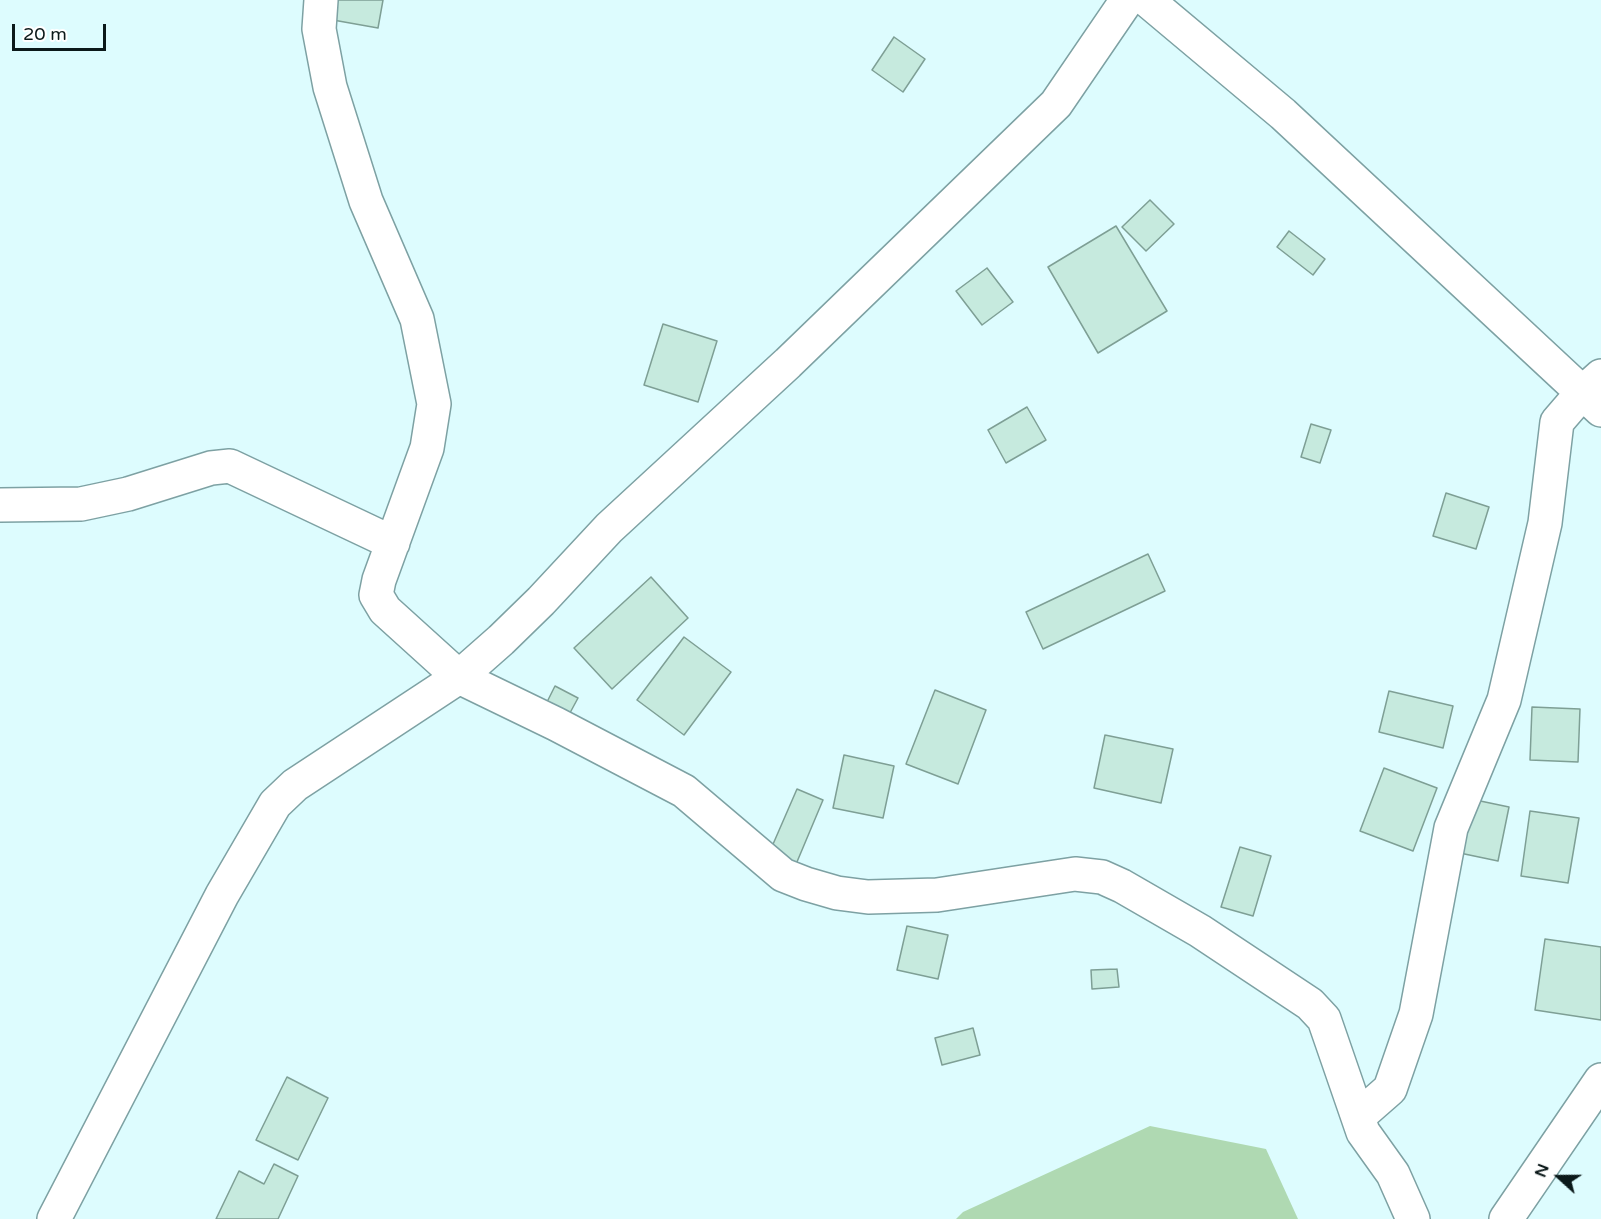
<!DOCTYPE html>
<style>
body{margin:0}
#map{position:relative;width:1601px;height:1219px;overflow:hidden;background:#ddfcfe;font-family:"Varela Round",sans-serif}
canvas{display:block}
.north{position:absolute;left:1529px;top:1147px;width:60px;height:60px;-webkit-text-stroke:4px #fff;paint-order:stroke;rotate:291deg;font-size:16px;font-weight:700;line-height:24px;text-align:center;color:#0b191a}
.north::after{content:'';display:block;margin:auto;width:21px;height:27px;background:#0b191a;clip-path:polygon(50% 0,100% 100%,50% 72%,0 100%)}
.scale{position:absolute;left:12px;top:24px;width:94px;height:27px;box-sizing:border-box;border:3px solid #0b191a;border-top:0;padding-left:8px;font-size:18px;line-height:21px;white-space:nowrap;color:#0b191a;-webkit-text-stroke:4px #fff;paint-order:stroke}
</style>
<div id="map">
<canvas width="1601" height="1219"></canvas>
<div class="north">N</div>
<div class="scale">20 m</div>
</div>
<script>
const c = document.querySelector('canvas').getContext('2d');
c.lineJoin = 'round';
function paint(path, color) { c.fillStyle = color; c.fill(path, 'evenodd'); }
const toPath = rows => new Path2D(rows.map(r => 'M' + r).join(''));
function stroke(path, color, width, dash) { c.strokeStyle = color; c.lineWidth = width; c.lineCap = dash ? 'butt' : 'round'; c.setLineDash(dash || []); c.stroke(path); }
paint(toPath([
 [1150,1126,1266,1149,1298,1219,956,1219,963,1212]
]), '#afd9b2');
const building = toPath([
 [337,0,383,0,378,28,333,20,337,0],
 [894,37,925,59,903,92,872,70,894,37],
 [1150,200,1174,224,1146,251,1122,227,1150,200],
 [1116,226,1167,311,1098,353,1048,267,1116,226],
 [1289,231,1325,259,1313,275,1277,247,1289,231],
 [987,268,1013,302,982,325,956,291,987,268],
 [663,324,717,341,698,402,644,385,663,324],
 [1027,407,1046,440,1006,463,988,430,1027,407],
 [1311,424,1331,430,1320,463,1301,457,1311,424],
 [1446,493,1489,507,1476,549,1433,536,1446,493],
 [1148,554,1165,591,1043,649,1026,612,1148,554],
 [651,577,688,618,612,689,574,648,651,577],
 [684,637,731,672,684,735,637,700,684,637],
 [555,686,578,698,564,724,542,712,555,686],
 [935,690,986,710,958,784,906,764,935,690],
 [1389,691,1453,706,1443,748,1379,732,1389,691],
 [1532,707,1580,709,1578,762,1530,760,1532,707],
 [1105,735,1173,749,1161,803,1094,788,1105,735],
 [844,755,894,766,883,818,833,808,844,755],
 [1384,768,1437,788,1413,851,1360,831,1384,768],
 [797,789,823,800,794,869,767,858,797,789],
 [1466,798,1509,807,1498,861,1455,852,1466,798],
 [1530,811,1579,818,1568,883,1521,876,1530,811],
 [1240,847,1271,856,1253,916,1221,907,1240,847],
 [907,926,948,935,938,979,897,970,907,926],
 [1545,939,1601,947,1601,1020,1535,1010,1545,939],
 [1117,969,1119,987,1092,989,1091,970,1117,969],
 [973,1028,980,1055,942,1065,935,1038,973,1028],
 [287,1077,328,1098,298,1160,256,1140,287,1077],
 [274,1164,298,1176,278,1219,216,1219,239,1171,264,1184,274,1164]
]);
paint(building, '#c6eade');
stroke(building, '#7e9f95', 1.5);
const street = toPath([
 [321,0,319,29,330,87,366,201,417,319,434,404,427,448,379,580,376,595,385,610,459,677,556,724,684,791,783,875,806,884,837,893,868,897,937,895,1075,874,1102,877,1122,886,1200,931,1310,1004,1324,1019,1363,1132,1393,1174,1413,1219],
 [1147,0,1283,114,1601,410],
 [0,505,81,504,128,494,211,468,230,466,393,543],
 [1358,1117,1390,1089,1416,1014,1451,828,1504,700,1545,523,1557,422,1582,393,1601,376],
 [54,1219,222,895,275,804,295,785,459,677,501,640,541,601,609,528,788,363,1056,104,1127,0],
 [1506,1219,1601,1080]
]);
stroke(street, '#7da1a3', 36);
stroke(street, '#fff', 33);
</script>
